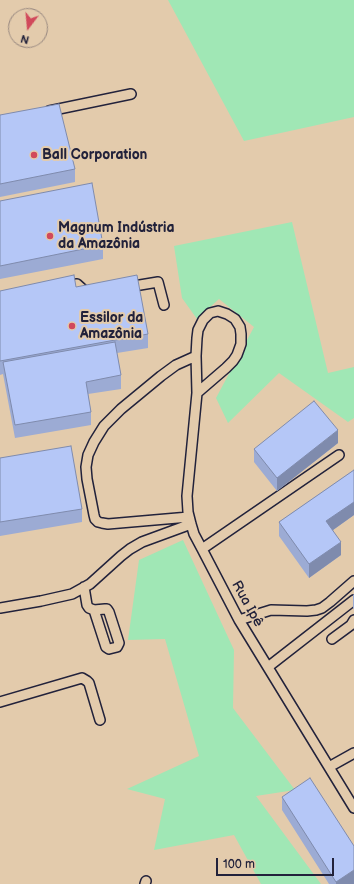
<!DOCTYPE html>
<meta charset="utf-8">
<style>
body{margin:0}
#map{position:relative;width:354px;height:884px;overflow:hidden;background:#e3cbac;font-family:"Balsamiq Sans",sans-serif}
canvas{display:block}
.north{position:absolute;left:8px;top:8px;width:40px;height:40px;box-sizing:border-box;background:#e3cbac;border:1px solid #96877f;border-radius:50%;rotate:196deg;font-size:11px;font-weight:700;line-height:16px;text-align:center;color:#22223b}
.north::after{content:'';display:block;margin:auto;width:14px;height:18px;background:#d1495b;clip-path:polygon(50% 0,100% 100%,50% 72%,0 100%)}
.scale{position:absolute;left:216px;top:858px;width:118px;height:18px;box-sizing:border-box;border:2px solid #22223b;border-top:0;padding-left:5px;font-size:12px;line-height:14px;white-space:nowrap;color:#22223b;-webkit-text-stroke:3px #e3cbac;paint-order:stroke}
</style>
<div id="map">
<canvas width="354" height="884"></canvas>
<div class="north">N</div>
<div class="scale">100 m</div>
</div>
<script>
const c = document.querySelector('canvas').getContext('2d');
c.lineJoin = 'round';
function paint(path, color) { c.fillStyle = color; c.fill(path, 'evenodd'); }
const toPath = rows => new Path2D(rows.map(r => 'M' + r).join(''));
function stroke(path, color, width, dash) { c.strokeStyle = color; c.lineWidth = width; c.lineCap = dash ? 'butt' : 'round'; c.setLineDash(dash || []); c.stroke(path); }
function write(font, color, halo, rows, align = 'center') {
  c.font = font + ' "Balsamiq Sans",sans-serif'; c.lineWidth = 4; c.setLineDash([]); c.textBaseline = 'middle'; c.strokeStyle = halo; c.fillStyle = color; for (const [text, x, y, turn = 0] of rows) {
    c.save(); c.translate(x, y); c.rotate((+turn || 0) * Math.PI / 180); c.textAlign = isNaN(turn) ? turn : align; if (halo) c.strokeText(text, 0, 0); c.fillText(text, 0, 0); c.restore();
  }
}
paint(toPath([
 [168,0,354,0,354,117,244,141],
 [292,222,328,373,354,367,354,418,348,422,279,373,228,423,216,398,254,327,219,299,197,319,182,298,174,246],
 [183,540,234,650,233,708,295,790,256,796,321,884,261,884,234,835,154,850,165,799,127,789,199,756,165,639,128,640,139,560]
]), '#a0e7b5');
const minor = toPath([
 [49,111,131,94],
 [64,286,77,284,88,294,90,294],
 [128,287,158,282,164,305],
 [197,393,226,368,233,361,237,355,241,344,241,334,240,327,235,319,227,314,218,311,210,313,203,320,198,330,197,338,196,356,197,393,187,496,188,512,191,524,194,534,202,549,239,620,354,808],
 [189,517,108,524,102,523,98,522,95,519,94,515,87,479,86,467,88,455,94,442,104,426,121,409,161,376,176,365,196,356],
 [202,549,339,455],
 [84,587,87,605,89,608,94,610,95,613,106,647,109,649,117,647,119,643,109,612,107,609,105,609,94,610],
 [0,608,41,601,72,594,90,584,121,556,130,549,142,542,191,524],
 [239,620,271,610,307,611,316,610,322,608,330,602,354,581],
 [332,639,351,625,354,620],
 [268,667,354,600],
 [0,702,82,678,87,681,89,683,100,720],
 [329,767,354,753],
 [145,884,146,881]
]);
stroke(minor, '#22223b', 12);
stroke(minor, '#e3cbac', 9);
paint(toPath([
 [0,115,75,169,75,182,0,197],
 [0,201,103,245,103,259,0,279],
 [76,287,148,334,148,348,117,353,121,375,121,389,88,394,91,412,91,425,15,438,3,374,0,375,0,291],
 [338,443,277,491,254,462,254,449],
 [0,458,82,509,82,522,0,536],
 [354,470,354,515,333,530,341,555,309,578,279,536,279,522],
 [354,594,354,609,353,608,353,595],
 [282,797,353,884,329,884,282,810]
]), '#9cabd4');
paint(toPath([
 [338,430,338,443,277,491,277,478],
 [354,502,354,515,326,535,326,521],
 [341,542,341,555,309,578,309,564],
 [354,870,354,884,336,884,336,882]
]), '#7f8bad');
const building = toPath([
 [59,104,75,169,0,184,0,115,59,104],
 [92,183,103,245,0,266,0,201,92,183],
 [74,275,76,287,137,275,148,334,0,361,0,291,74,275],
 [115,342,121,375,86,382,91,412,15,425,3,362,115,342],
 [314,401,338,430,277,478,254,449,314,401],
 [71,446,82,509,0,522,0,458,71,446],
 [354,470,354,502,326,521,341,542,309,564,279,522,354,470],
 [310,778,354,846,354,870,336,882,282,797,310,778]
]);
paint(building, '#b5c7f7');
stroke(building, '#7f8bad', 1);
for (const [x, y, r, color] of [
 [34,155,4,"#d1495b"],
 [50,236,4,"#d1495b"],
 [72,326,4,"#d1495b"]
]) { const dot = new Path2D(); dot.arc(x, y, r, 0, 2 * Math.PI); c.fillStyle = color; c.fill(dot); stroke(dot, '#e3cbac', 1.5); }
write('bold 14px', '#22223b', '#e3cbac', [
 ["Ball Corporation",42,155],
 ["Magnum Indústria",58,228],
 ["da Amazônia",58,244],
 ["Essilor da",80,318],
 ["Amazônia",80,334]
], 'left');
write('14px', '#22223b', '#e3cbac', [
 ["Rua Ipê",247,604,61]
]);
</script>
